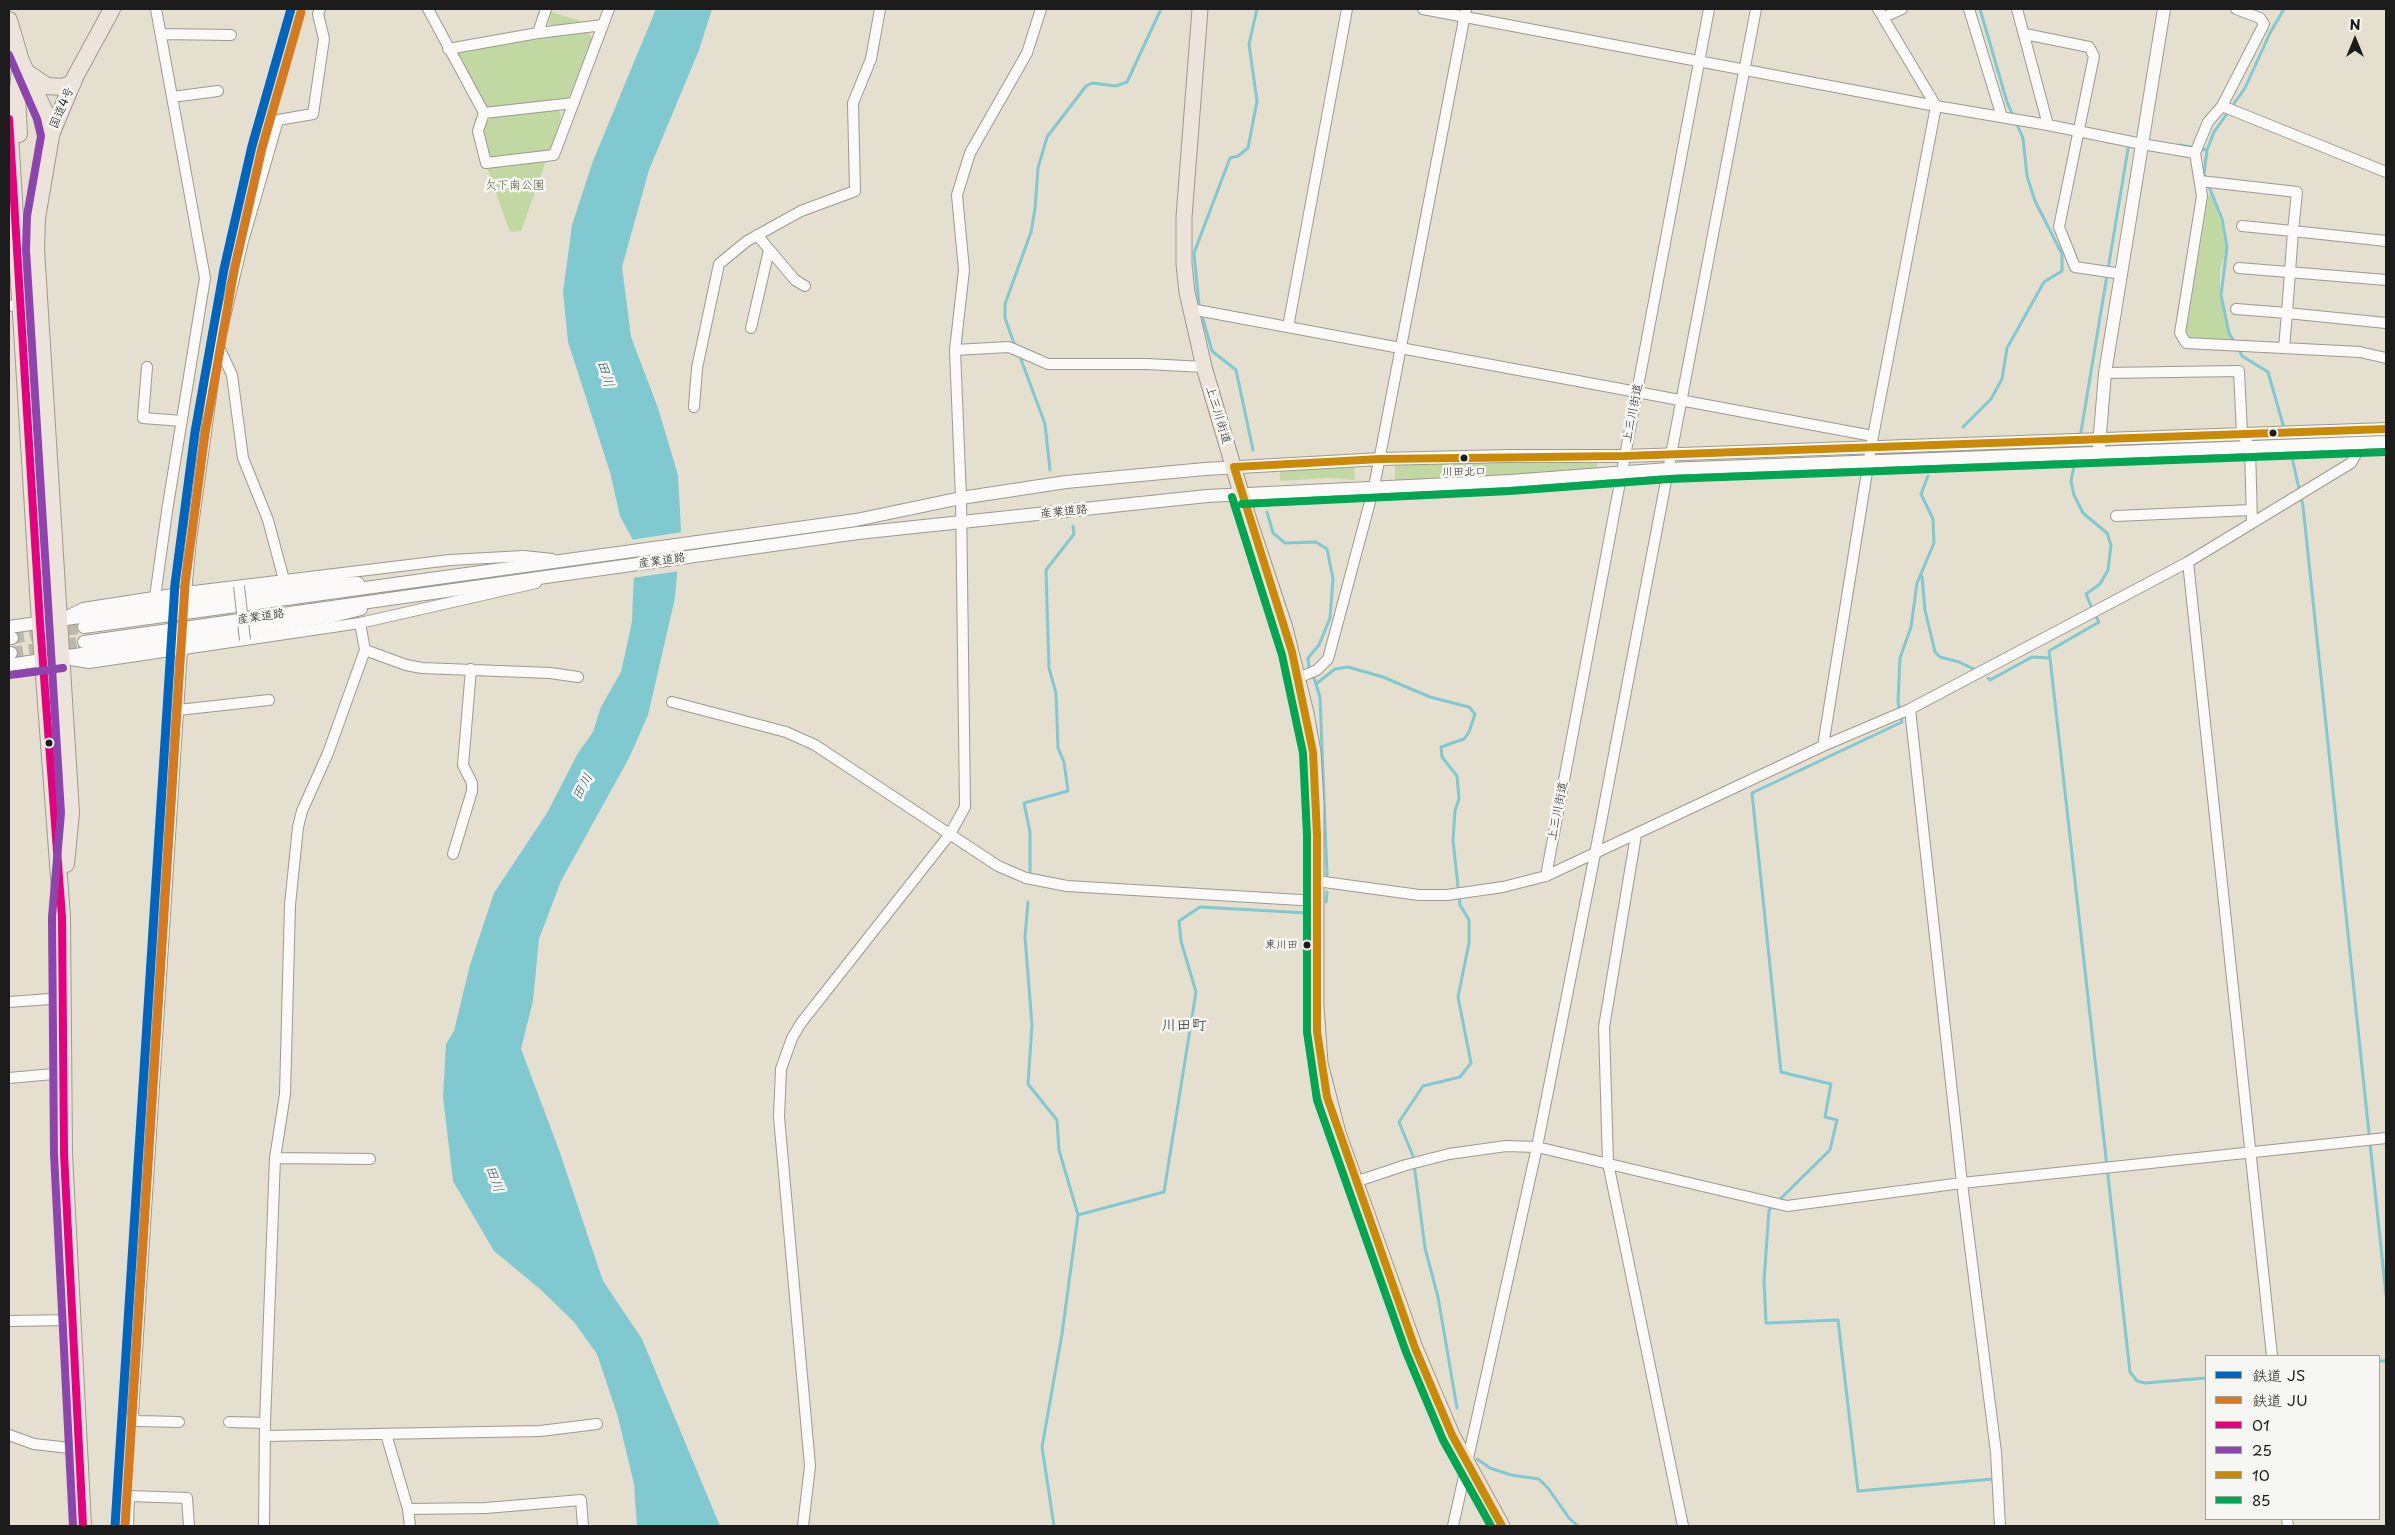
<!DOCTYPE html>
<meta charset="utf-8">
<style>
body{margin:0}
#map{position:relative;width:2395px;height:1535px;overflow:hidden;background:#e5dfd0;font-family:"Playpen Sans","Klee One",sans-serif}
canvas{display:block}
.frame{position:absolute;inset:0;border:10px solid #1c1c1c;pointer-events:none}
.legend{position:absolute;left:2205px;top:1355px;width:175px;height:165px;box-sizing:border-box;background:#f6f6f2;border:1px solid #9f9f9c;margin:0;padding:6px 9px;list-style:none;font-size:15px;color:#1c1c1c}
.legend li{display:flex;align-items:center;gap:10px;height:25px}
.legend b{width:25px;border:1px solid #9f9f9c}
.north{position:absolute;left:2330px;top:15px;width:50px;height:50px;-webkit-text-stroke:4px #f6f6f2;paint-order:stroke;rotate:0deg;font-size:14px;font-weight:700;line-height:20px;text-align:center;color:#1c1c1c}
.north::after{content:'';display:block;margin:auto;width:18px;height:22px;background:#1c1c1c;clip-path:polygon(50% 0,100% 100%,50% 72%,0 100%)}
</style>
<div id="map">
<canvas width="2395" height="1535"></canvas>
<div class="frame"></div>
<ul class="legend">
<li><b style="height:6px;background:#0065bd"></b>鉄道 JS</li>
<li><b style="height:6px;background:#d57a1e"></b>鉄道 JU</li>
<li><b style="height:6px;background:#e5007d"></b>01</li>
<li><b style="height:6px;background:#8e44ad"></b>25</li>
<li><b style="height:6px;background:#cb8a06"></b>10</li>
<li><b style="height:6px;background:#00a651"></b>85</li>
</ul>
<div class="north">N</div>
</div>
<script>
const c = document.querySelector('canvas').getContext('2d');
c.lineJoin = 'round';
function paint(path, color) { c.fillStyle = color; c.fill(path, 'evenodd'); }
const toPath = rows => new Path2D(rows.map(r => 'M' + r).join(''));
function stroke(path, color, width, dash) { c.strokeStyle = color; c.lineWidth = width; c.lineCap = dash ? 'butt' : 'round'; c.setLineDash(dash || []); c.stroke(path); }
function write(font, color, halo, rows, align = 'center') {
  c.font = font + ' "Playpen Sans","Klee One",sans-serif'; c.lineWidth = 5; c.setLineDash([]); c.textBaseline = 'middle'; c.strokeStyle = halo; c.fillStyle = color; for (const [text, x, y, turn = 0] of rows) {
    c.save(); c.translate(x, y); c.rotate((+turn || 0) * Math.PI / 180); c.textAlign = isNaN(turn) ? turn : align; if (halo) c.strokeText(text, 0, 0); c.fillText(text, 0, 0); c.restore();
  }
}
paint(toPath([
 [551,12,587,23,553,27,549,24],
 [588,32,593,40,569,97,563,100,491,109,486,107,456,55,459,50],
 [556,110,561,113,559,125,550,149,545,153,495,159,490,156,484,130,484,125,492,116],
 [546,161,521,231,510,232,487,168],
 [2209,193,2217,206,2226,248,2220,272,2220,294,2228,332,2233,343,2191,339,2186,332],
 [1493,461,1597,462,1597,468,1492,477,1395,481,1395,465],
 [1354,466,1355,480,1328,478,1280,481,1280,469]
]), '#c2d8a3');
paint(toPath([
 [656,9,712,9,699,50,649,170,622,267,631,337,658,408,678,475,681,529,675,598,648,715,629,758,561,881,539,939,533,1001,521,1049,559,1150,603,1281,642,1339,720,1526,637,1526,634,1484,618,1417,597,1354,574,1322,540,1289,494,1251,453,1181,443,1097,446,1044,454,1031,470,965,494,893,547,813,578,753,593,732,601,707,621,672,632,622,635,544,620,516,610,472,568,342,563,292,572,225,593,161]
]), '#80c9d0');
paint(toPath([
 [683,532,680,571,632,578,632,544,630,540]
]), '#e5dfd0');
stroke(toPath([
 [2180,145,2207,150],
 [1199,305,1194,253,1230,158,1238,156,1248,148,1257,101,1249,44,1257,9],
 [1203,319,1212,351,1236,370,1253,450],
 [2235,343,2229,333,2221,295,2227,247,2222,219,2204,174,2207,150,2214,132,2245,88,2270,33,2284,9],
 [1015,346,1005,318,1005,304,1031,232,1035,209,1038,168,1047,137,1086,86,1092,83,1116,86,1127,82,1161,9],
 [2239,349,2242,356,2268,372,2284,428],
 [1019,354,1045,424,1050,470],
 [1963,427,1991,399,2002,379,2007,348,2044,282,2062,271,2062,254,2035,201,2027,176,2023,138,2007,102,1980,9],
 [2080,438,2129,143],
 [2290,449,2303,506,2386,1295],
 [2076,456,2071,481,2074,495,2083,513,2107,533,2111,545,2108,570,2100,584,2086,594,2091,606],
 [1928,476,1921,494,1933,519,1934,543,1917,583,1911,627,1900,658,1898,702,1902,722,1752,793,1781,1072,1831,1084,1825,1117,1837,1120,1830,1150,1769,1210,1764,1281,1766,1323,1838,1320,1858,1491,1993,1479,1993,1482],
 [1267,512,1273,533,1285,543,1316,542,1327,549,1333,579,1330,618,1319,645,1308,658,1309,667],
 [1922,576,1925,610,1935,652,1940,657,1959,662,1976,670],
 [2050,658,2049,651,2099,622,2097,618],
 [1314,678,1320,697,1327,875],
 [1988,678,1990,680,2032,657,2050,658,2130,1372,2137,1381,2145,1383,2206,1378],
 [1316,684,1335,669,1348,667,1383,677,1430,697,1469,707,1475,714,1469,732,1464,739,1441,747,1442,757,1457,776,1459,799,1455,811,1453,840,1460,905,1469,920,1469,943,1458,997,1471,1063,1460,1077,1423,1086,1399,1122,1413,1156,1425,1248,1438,1297,1457,1408],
 [1030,872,1030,832,1024,803,1068,791,1064,762,1058,748,1056,693,1049,668,1046,570,1074,534,1073,526],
 [1028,902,1025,937,1032,1025,1028,1084,1057,1120,1059,1150,1078,1215],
 [1326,902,1327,892],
 [2379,1361,2386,1361],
 [1477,1459,1490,1468,1511,1475,1539,1479,1548,1488,1569,1518,1578,1526],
 [1054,1526,1042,1447,1062,1334,1078,1215,1164,1192,1196,992,1181,941,1179,921,1200,907,1307,913]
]), '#80c9d0', 3);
stroke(toPath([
 [12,638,84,627],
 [11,653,84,642]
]), '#bdb8ac', 12, [12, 6]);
const minor = toPath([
 [428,9,484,113,478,131,486,163,554,155,609,9],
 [1878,9,1936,106,2048,125],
 [1969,9,2002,117],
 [2017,9,2048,125,2142,144,2195,153,2208,122,2222,106,2264,24,2260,18,2236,9],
 [1884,17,1902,9],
 [538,33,546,9],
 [161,34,231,35],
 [2025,34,2089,47,2094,56,2059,227,2075,267,2122,274],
 [448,49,538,33,603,25],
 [172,97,218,91],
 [2222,106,2386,172],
 [484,113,574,103],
 [2195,153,2202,196,2180,333,2186,343,2360,352,2386,358],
 [2200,181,2297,192,2293,231,2242,226],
 [757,235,795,280,805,286],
 [2386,241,2293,231,2287,313,2386,323],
 [2239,268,2386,280],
 [9,306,39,302],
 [1191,309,1873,436],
 [2236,309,2287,313,2284,348],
 [1288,327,1347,9],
 [751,328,769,250],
 [218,345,232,375,243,458,268,520,284,580],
 [955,350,1009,347,1048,364,1147,364,1204,367],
 [147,367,143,418,182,421],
 [2105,373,2239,371,2242,434,2250,447,2252,523],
 [694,407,697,368,719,264,747,241,801,211,855,191,853,103,871,59,880,9],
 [2116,516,2251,510],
 [2188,562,2272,1356],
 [186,592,191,540,218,346,243,241,278,120,313,114,324,39,318,14,320,9],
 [155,597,167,511,205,278,156,9],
 [65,617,83,608,186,592,450,560,524,556,552,559],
 [365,650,406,665,422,668,550,673,578,677],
 [65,659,89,663,360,623,536,583],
 [1298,678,1317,670,1328,659,1374,487,1466,9],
 [672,702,786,732,815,745,998,866,1026,878,1067,886,1317,901],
 [1910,709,1962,1183,1996,1452,2000,1526],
 [178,710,269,700],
 [1823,746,1910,709,2188,562,2351,463,2363,442],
 [1636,835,1604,1027,1608,1163,1683,1526],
 [453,854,472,791,472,783,463,765,471,669],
 [1546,876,1709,9],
 [1317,881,1419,895,1447,895,1503,887,1546,876,1823,746,1871,447,1936,106,1423,9],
 [9,1002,64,998],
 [9,1078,64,1073],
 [275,1158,370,1159],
 [1355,1182,1406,1165,1449,1154,1506,1146,1537,1147,1787,1206,1962,1183,2386,1138],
 [9,1321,73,1320],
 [179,1422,138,1421,134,1418,133,1413,182,649],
 [229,1422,265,1423],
 [386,1434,408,1509,486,1508,581,1500,583,1526],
 [9,1435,34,1444,79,1449],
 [265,1436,540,1431,597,1424],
 [408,1509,410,1526],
 [2287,1519,2288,1526],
 [128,1526,129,1496,187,1498,189,1526],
 [264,1526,265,1423,275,1158,285,1094,290,905,298,827,302,811,328,753,365,650,360,623],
 [803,1526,810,1466,779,1117,781,1069,792,1038,801,1023,950,834,965,807,961,498,955,350,964,270,957,195,970,153,1027,53,1041,9],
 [1453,1526,1537,1147,1595,854,1756,9]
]);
const tertiary = toPath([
 [2099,446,2105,373,2164,9],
 [9,627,265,591,328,584,358,583],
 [84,627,856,520,961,498,1066,482,1205,469,1380,459,1508,456,1625,456,2386,429],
 [9,638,12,638],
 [84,642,858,533,1207,496,1510,481,1668,469,2386,442],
 [9,653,11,653],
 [9,665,333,616,361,609]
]);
const primary = toPath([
 [1200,9,1184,217,1184,264,1187,292,1204,367,1249,520,1285,628,1306,713,1313,752,1316,802,1316,1005,1320,1063,1338,1133,1415,1348,1452,1435,1502,1526]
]);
const trunk = toPath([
 [9,20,21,61,47,116,51,136,37,218,36,249,71,813,66,864],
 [29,74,47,86,62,87,73,83],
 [9,119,40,623,62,917,64,1154,83,1526],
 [19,134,17,97,21,61],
 [50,137,75,77,112,9]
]);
stroke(minor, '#9c9991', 12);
stroke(tertiary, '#9c9991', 14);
stroke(primary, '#9c9991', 17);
stroke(trunk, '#9c9991', 18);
stroke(minor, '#fbfaf8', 10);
stroke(tertiary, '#fbfaf8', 12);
stroke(primary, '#ece4db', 15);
stroke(trunk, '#ece4db', 16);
const minorBridge = toPath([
 [239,586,245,640]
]);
stroke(minorBridge, '#9c9991', 12, []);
stroke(minorBridge, '#fbfaf8', 10);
stroke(toPath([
 [9,119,40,623,62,917,64,1154,83,1526]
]), '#e5007d', 8);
stroke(toPath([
 [9,55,37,119,41,136,27,216,26,250,61,813,52,917,54,1154,73,1526],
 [10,675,63,668]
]), '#8e44ad', 8);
stroke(toPath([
 [1234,467,1380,459,1625,456,2386,429],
 [1234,467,1292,652,1313,752,1317,835,1317,1031,1327,1097,1415,1348,1452,1435,1502,1526]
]), '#cb8a06', 8);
stroke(toPath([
 [1232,497,1282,655,1303,753,1307,835,1307,1032,1317,1100,1406,1352,1443,1440,1491,1526],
 [1242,504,1510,491,1669,479,2386,452]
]), '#00a651', 8);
stroke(toPath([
 [115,1526,175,584,195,432,224,269,252,146,291,9]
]), '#0065bd', 9);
stroke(toPath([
 [125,1526,185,585,205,434,234,271,262,148,301,12]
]), '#d57a1e', 9);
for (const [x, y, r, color] of [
 [2273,433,4.5,"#1c1c1c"],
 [1464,458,4.5,"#1c1c1c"],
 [49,743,4.5,"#1c1c1c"],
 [1307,945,4.5,"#1c1c1c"]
]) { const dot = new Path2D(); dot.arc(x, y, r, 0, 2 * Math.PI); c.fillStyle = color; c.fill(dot); stroke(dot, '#f6f6f2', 2); }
write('11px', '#1c1c1c', '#f6f6f2', [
 ["川田北口",1464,472],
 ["東川田",1298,945,"right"]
]);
write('12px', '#1c1c1c', '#f6f6f2', [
 ["国道4号",62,108,-67],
 ["上三川街道",1633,413,-79],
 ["上三川街道",1218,415,73],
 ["産業道路",1064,512,-6],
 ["産業道路",662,561,-8],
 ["産業道路",261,617,-8],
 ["上三川街道",1558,811,-79]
]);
write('12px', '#4c5c3f', '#f6f6f2', [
 ["欠下南公園",515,186]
]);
write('italic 14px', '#335d64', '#f6f6f2', [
 ["田川",605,374,73],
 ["田川",583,787,-62],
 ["田川",494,1179,70]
]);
write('15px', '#1c1c1c', '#f6f6f2', [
 ["川田町",1184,1026]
]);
</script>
